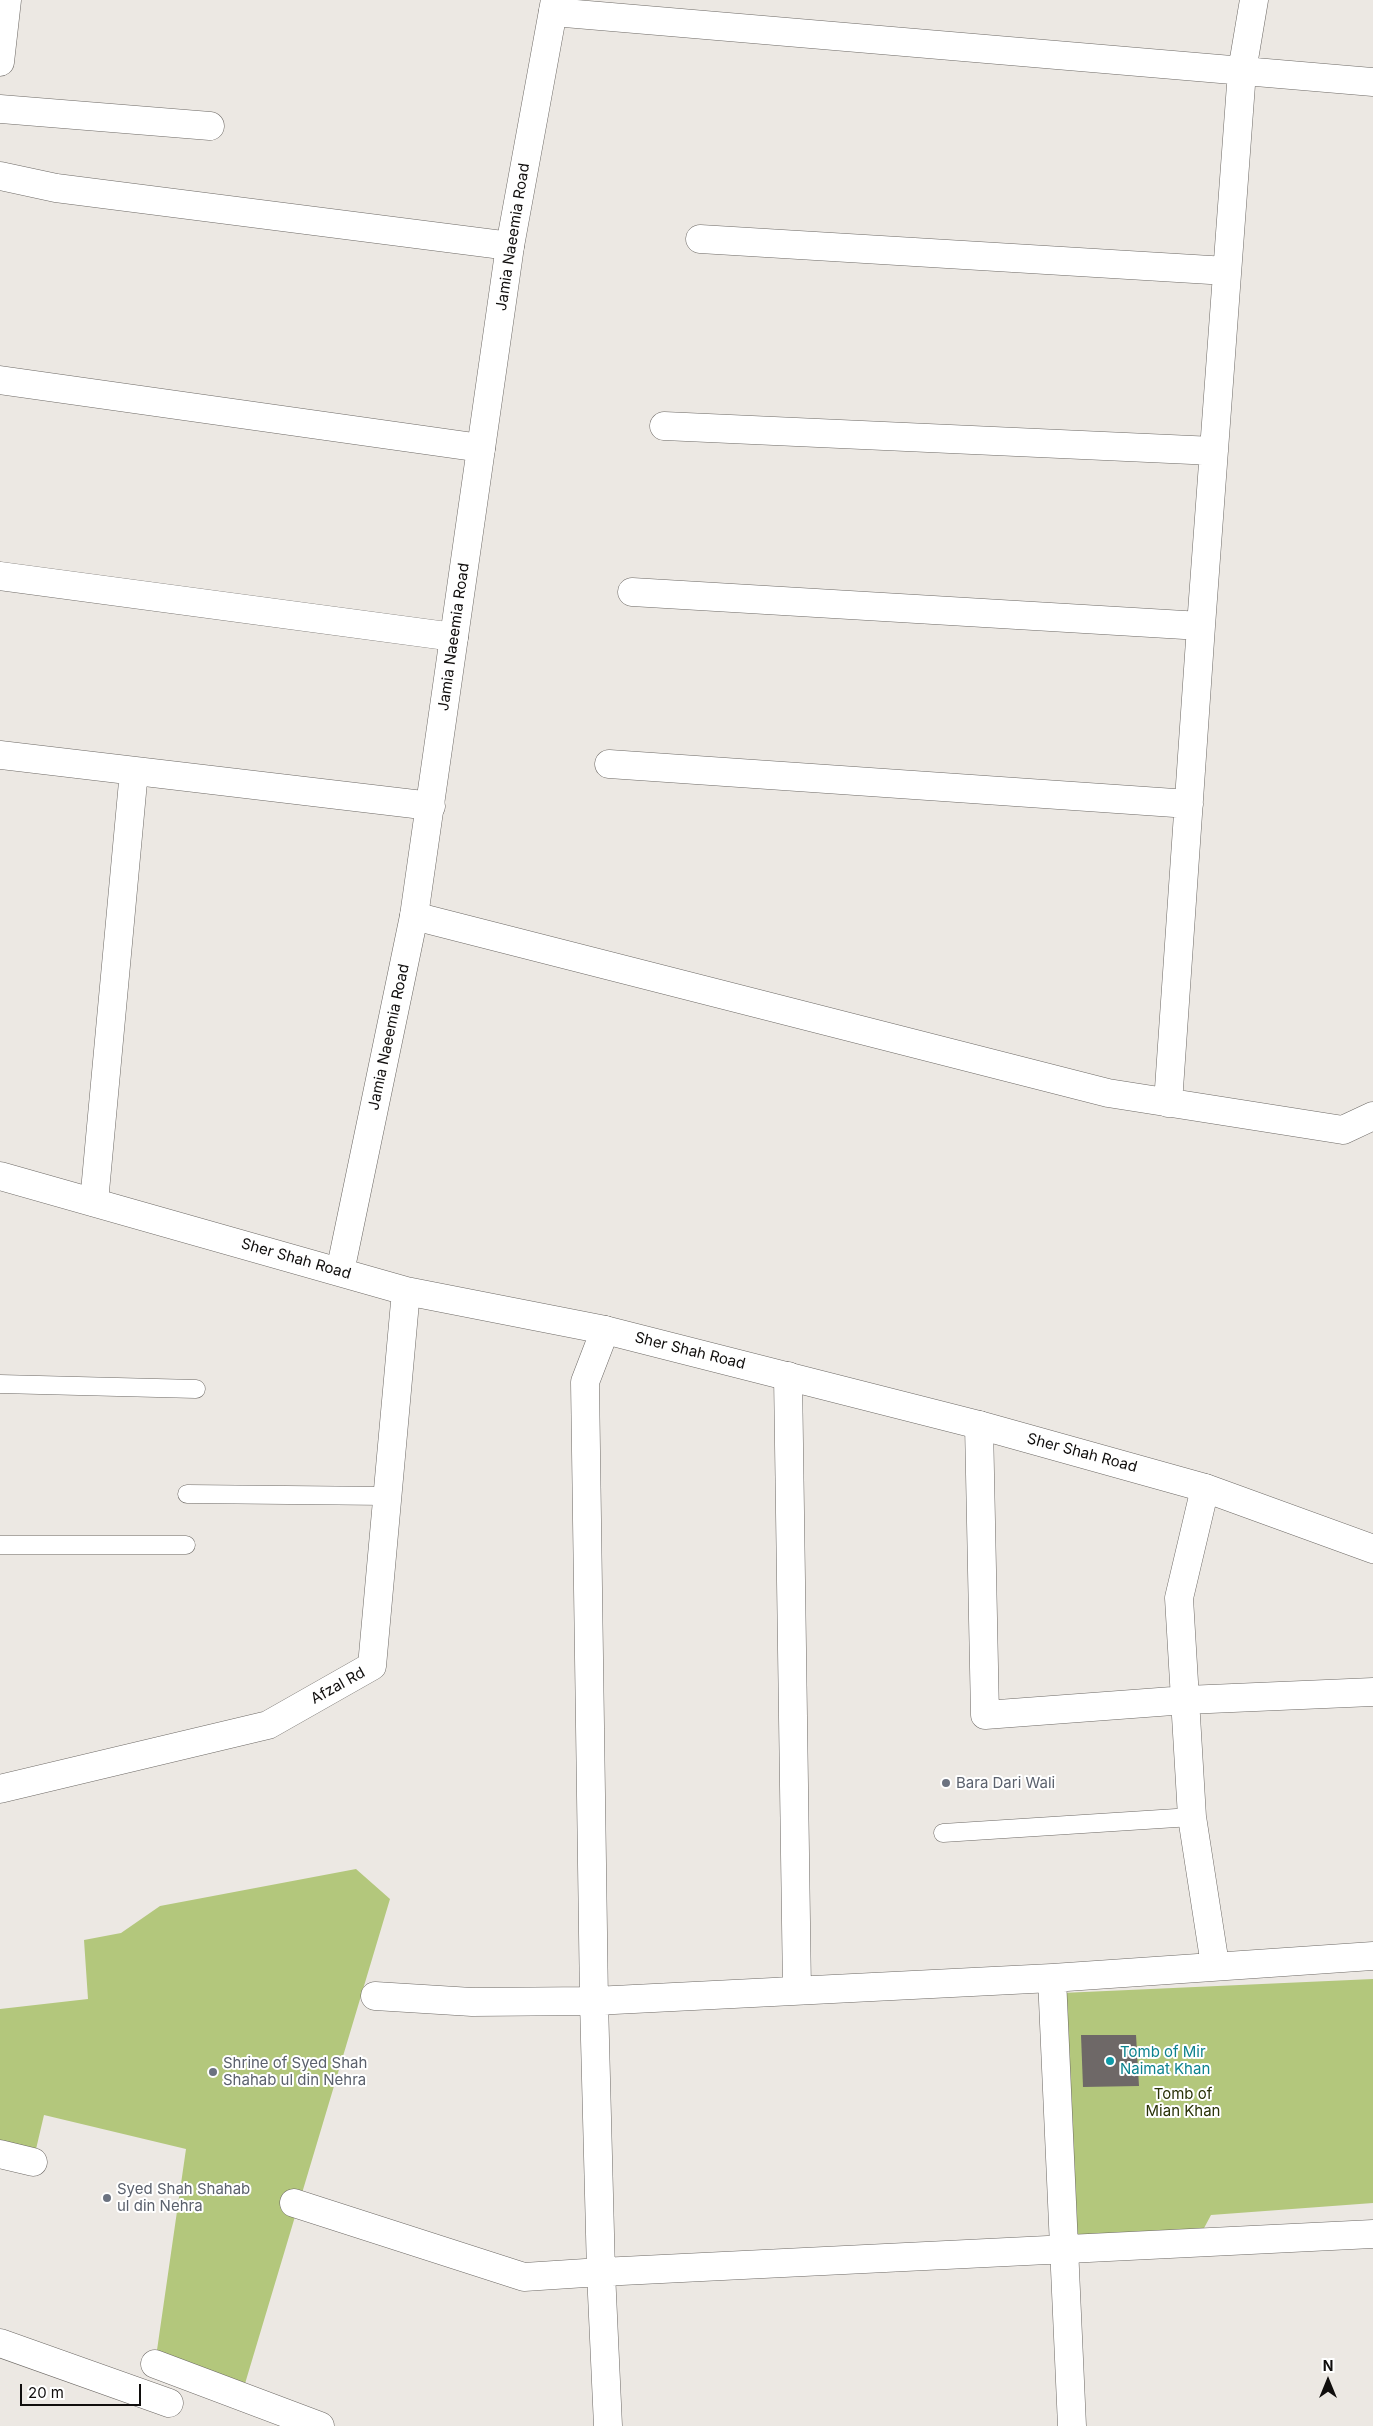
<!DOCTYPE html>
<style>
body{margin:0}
#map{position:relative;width:1373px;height:2426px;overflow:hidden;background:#ece8e3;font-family:Inter,sans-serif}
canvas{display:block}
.north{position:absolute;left:1303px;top:2356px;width:50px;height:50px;-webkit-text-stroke:4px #fff;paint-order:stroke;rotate:0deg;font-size:14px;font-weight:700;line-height:20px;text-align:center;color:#100e0d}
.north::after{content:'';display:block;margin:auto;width:18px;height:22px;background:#100e0d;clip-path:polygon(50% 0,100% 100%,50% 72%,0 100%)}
.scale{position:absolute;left:20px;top:2384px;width:121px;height:22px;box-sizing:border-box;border:2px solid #100e0d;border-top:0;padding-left:6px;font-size:15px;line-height:18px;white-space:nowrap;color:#100e0d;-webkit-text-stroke:4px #fff;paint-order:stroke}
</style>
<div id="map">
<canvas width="1373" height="2426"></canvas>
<div class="north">N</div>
<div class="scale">20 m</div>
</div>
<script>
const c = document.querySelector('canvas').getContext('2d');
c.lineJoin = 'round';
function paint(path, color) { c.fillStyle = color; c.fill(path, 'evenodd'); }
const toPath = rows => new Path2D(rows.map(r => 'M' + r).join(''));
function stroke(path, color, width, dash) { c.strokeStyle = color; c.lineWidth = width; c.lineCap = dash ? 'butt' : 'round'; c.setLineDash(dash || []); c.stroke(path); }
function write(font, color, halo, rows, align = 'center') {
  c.font = font + ' Inter,sans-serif'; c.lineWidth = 4; c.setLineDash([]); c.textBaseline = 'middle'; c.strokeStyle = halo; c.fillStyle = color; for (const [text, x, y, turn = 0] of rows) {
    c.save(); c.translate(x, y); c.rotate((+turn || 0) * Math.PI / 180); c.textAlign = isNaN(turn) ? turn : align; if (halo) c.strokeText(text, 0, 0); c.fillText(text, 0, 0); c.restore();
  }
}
paint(toPath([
 [356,1869,390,1899,241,2397,155,2364,186,2149,44,2115,33,2162,0,2151,0,2009,88,1999,84,1940,121,1933,160,1906],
 [1373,1979,1373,2203,1211,2215,1203,2230,1072,2237,1062,1993]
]), '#b3c77c');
paint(toPath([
 [1081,2035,1136,2035,1139,2086,1083,2087]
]), '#6e6867');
const lane = toPath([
 [0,1384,196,1389],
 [187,1494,387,1496],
 [0,1545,186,1545],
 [943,1833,1192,1817]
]);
const street = toPath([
 [553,12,1373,82],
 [0,62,7,0],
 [0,109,210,126],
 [0,176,56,188,510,246],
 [700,239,1227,271],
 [0,380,481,448],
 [664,426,1214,451],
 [0,576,454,637],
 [632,592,1201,626],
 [0,755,431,806],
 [609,764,1189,804],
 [414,916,1108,1093,1343,1130,1373,1116],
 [1168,1103,1201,626,1242,71,1254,0],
 [94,1202,134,771],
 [605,1330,585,1382,594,2001,601,2272,1373,2234],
 [788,1376,797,1990],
 [979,1425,985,1715,1186,1700,1373,1692],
 [1205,1488,1179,1598,1192,1817,1215,1965],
 [1052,1978,1072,2426],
 [375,1996,472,2002,594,2001,1052,1978,1373,1956],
 [0,2154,33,2162],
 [294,2203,524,2277,601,2272,608,2426],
 [0,2343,169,2403],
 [155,2364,320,2426]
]);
const secondary = toPath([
 [0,1176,406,1291,605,1330,979,1425,1205,1488,1373,1549],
 [340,1272,414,916,510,246,555,0],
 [0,1789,268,1725,372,1666,406,1291]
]);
stroke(lane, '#6d6965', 19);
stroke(street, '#6d6965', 29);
stroke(secondary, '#6d6965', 29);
stroke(lane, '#fff', 18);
stroke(street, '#fff', 28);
stroke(secondary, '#fff', 28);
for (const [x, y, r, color] of [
 [946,1783,5,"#6b7280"],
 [1110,2061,5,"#0f9aa8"],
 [213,2072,5,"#6b7280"],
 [107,2198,5,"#6b7280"]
]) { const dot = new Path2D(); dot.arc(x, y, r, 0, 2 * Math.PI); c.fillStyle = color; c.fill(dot); stroke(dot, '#fff', 2); }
write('15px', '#100e0d', '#fff', [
 ["Jamia Naeemia Road",513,237,-81],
 ["Jamia Naeemia Road",454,637,-82],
 ["Jamia Naeemia Road",389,1037,-78],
 ["Sher Shah Road",296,1259,16],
 ["Sher Shah Road",690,1351,14],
 ["Sher Shah Road",1082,1453,15],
 ["Afzal Rd",338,1686,-29]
]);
write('15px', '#5b616d', '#fff', [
 ["Bara Dari Wali",956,1783],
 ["Shrine of Syed Shah",223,2063],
 ["Shahab ul din Nehra",223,2080],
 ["Syed Shah Shahab",117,2189],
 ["ul din Nehra",117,2206]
], 'left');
write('15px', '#0d838f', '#fff', [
 ["Tomb of Mir",1120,2052],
 ["Naimat Khan",1120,2069]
], 'left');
write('15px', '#293207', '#fff', [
 ["Tomb of",1183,2094],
 ["Mian Khan",1183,2111]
]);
</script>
